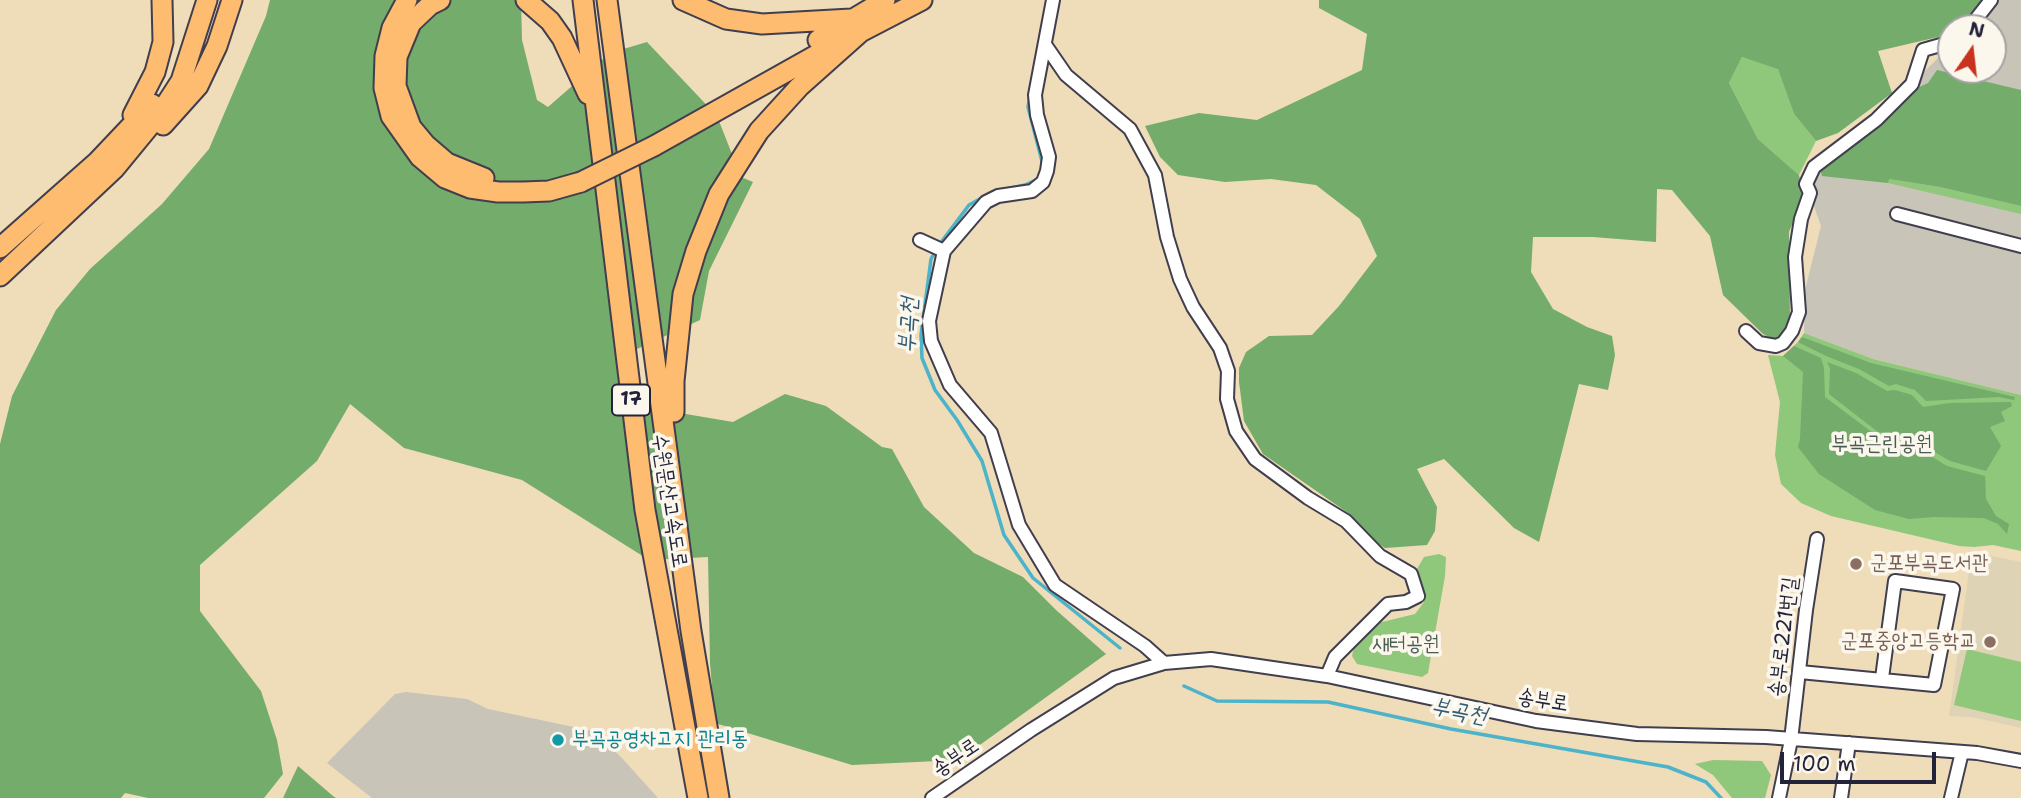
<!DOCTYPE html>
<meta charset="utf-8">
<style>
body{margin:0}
#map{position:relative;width:2021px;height:798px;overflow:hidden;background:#efdcb9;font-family:"Shantell Sans",sans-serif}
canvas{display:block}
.north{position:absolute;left:1937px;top:14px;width:70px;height:70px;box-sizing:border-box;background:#fbf7ec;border:2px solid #a4a2a5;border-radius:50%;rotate:14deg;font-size:19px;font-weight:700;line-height:28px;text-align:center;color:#22223b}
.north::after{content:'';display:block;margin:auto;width:24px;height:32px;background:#c8321e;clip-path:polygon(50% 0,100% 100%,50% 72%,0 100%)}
.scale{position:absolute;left:1780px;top:752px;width:156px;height:32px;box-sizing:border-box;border:4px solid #22223b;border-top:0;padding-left:9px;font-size:21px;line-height:24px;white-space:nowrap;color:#22223b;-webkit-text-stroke:5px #fbf7ec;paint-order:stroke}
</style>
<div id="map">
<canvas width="2021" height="798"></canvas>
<div class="north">N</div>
<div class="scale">100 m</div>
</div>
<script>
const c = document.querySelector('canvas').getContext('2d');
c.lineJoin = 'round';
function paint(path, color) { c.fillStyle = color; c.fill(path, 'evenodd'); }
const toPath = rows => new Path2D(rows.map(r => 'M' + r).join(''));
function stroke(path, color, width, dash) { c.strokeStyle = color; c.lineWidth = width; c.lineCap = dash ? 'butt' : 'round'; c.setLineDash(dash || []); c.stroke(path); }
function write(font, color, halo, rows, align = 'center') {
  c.font = font + ' "Shantell Sans","Poor Story",sans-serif'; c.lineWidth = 7; c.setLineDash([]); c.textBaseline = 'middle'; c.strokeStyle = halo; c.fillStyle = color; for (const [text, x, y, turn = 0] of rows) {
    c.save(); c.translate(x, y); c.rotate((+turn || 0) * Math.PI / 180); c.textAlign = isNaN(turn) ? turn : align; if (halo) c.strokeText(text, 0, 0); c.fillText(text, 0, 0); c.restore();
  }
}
paint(toPath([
 [1982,554,2021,562,2021,728,1972,717,1949,716,1971,556]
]), '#dfd3b5');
paint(toPath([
 [1991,0,2021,0,2021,395,1873,359,1804,333,1805,290,1821,226,1806,184,1814,167,1912,84,1951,45,1951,70,1993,70,1993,28,1969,28],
 [406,692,467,699,488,709,593,731,621,757,658,798,372,798,327,763,395,694]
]), '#c8c4b8');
paint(toPath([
 [1742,57,1778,68,1794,114,1816,141,1799,175,1758,139,1729,83],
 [1888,179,1940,187,2021,206,2021,214,1888,183],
 [1804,333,1873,359,2021,395,2021,551,1993,545,1974,547,1959,546,1831,516,1801,503,1781,484,1775,455,1780,402,1768,355,1783,356,1798,342],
 [1439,554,1446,557,1445,576,1428,673,1422,677,1357,664,1352,656,1354,647,1378,623,1415,614,1424,602,1417,569,1424,557],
 [1967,649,2021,662,2021,721,1954,705],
 [1713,760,1762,761,1771,775,1765,798,1732,798,1713,775,1695,764]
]), '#8fc77b');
paint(toPath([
 [270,0,521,0,522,40,537,100,548,107,610,53,647,42,717,116,741,177,753,182,709,271,700,320,637,349,638,384,680,413,733,422,785,394,826,406,882,447,892,449,924,507,974,553,1023,577,1056,610,1106,654,959,760,852,765,715,723,710,663,708,557,649,560,522,480,404,448,350,404,317,461,200,565,200,611,261,691,277,740,283,774,264,798,148,798,125,793,121,798,0,798,0,444,12,396,56,310,90,269,162,204,209,149,266,16],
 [1319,0,1984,0,1959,28,1951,28,1951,34,1878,51,1892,93,1838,133,1816,141,1794,114,1778,69,1742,57,1729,83,1758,139,1799,175,1804,195,1789,232,1790,321,1776,341,1763,334,1723,295,1710,236,1672,190,1657,189,1656,242,1593,237,1533,237,1531,272,1553,309,1587,327,1612,336,1615,355,1608,390,1579,384,1539,542,1514,528,1444,459,1417,469,1437,507,1435,531,1427,545,1385,548,1376,542,1348,513,1263,454,1244,421,1239,382,1239,368,1246,352,1269,336,1312,335,1339,306,1377,256,1360,219,1316,185,1271,179,1225,182,1178,175,1160,157,1145,126,1199,113,1257,120,1362,70,1367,34,1319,8],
 [1937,70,2021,90,2021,206,1940,187,1889,179,1888,183,1822,176,1820,169,1825,164,1858,143,1913,90,1928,83],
 [1802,337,1871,363,2015,397,2014,400,1999,397,1926,401,1915,390,1896,384,1889,386,1859,369,1826,356,1798,342],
 [1794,346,1821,358,1824,368,1825,397,1877,436,1908,442,1947,466,1985,476,1986,499,1996,516,2009,524,2007,534,1998,524,1984,518,1934,517,1909,519,1875,510,1819,474,1798,447,1800,439,1803,372,1783,356],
 [1827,362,1856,373,1887,391,1895,390,1912,395,1923,407,1949,403,2011,402,2012,406,2001,412,2005,421,1990,427,2001,446,1986,471,1950,461,1909,437,1878,432,1829,394,1830,368],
 [298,766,333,796,336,798,283,798]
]), '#73ac6b');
stroke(toPath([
 [1030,95,1028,107,1043,165],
 [939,245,969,205,992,192,1025,185,1038,179],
 [935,252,931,259,921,335,922,358,935,390,957,420,982,461,1004,535,1033,578,1120,648],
 [1184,686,1217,701,1328,702,1451,729,1668,767,1706,782,1721,798]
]), '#4bb3ca', 3.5);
const minor = toPath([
 [1053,0,1035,95,1037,115,1049,157,1047,171,1043,182,1032,191,998,196,986,202,944,251,929,321,931,341,950,385,991,433,1019,525,1055,585,1145,646,1164,663],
 [1969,28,1991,0],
 [1046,46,1066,75,1130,129,1155,175,1167,237,1180,279,1193,307,1220,348,1228,371,1227,399,1236,431,1255,459,1308,498,1346,521,1380,556,1411,574,1418,596,1406,602,1388,604,1335,657,1327,676],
 [1897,214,2021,246],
 [920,240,944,251],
 [1746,331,1759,343,1776,346,1783,343,1792,331,1799,312,1795,257,1801,219,1810,193,1806,184,1814,167,1876,120,1912,84,1923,50,1951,42],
 [1800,672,1934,685,1953,589,1895,581,1882,678],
 [932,798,1031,730,1114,678,1164,663,1211,659,1327,676,1536,721,1637,734,1766,737,1977,753,2021,761],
 [1779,798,1791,740,1806,610,1817,539],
 [1841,798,1849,743],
 [1951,798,1962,752]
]);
const highway = toPath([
 [407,0,392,28,385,56,384,88,391,116,420,157,445,178,470,188,498,192,523,192,549,191,581,182],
 [440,0,430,5,411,23,397,57,396,86,411,127,426,145,447,163,484,178],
 [526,0,550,21,562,38,588,94],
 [583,0,645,510,698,798],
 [607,0,691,631,719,798],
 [683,0,726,19,762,24,851,19],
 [818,40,885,0],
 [133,115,155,72,163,42,162,0],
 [163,125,198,86,217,46,232,0],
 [654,146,818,54,922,0],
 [0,248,98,161,152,104],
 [0,276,115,168,161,112,181,81,207,0],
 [674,412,674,381,683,294,696,251,719,194,759,131,799,87,863,30]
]);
stroke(minor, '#413e4e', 16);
stroke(highway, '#413e4e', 23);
stroke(minor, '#fff', 12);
stroke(highway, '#fdbc70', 19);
const highwayBridge = toPath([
 [581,182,654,146]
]);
stroke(highwayBridge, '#413e4e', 23, []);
stroke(highwayBridge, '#fdbc70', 19);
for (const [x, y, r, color] of [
 [1856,564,7,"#8d6e63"],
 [1990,642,7,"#8d6e63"],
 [558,740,7,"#0f9aa8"]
]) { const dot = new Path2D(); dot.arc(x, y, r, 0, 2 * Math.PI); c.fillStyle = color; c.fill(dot); stroke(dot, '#fbf7ec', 2.5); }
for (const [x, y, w] of [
 [631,400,38]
]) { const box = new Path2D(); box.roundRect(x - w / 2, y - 15.5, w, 31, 5); c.fillStyle = '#fbf7ec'; c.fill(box); stroke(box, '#22223b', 2); }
write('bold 19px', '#22223b', null, [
 ["17",631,400]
]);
write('21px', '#485c51', '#fbf7ec', [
 ["부곡근린공원",1882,445],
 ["새터공원",1406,645]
]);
write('21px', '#22223b', '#fbf7ec', [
 ["수원문산고속도로",669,501,81],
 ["송부로221번길",1784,637,-83],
 ["송부로",1543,701,9],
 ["송부로",956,758,-34]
]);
write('21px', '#785e54', '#fbf7ec', [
 ["군포부곡도서관",1870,564],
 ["군포중앙고등학교",1976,642,"right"]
], 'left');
write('21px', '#0d838f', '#fbf7ec', [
 ["부곡공영차고지 관리동",572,740]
], 'left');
write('italic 23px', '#325c74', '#fbf7ec', [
 ["부곡천",909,325,-87],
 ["부곡천",1459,712,11]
]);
</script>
